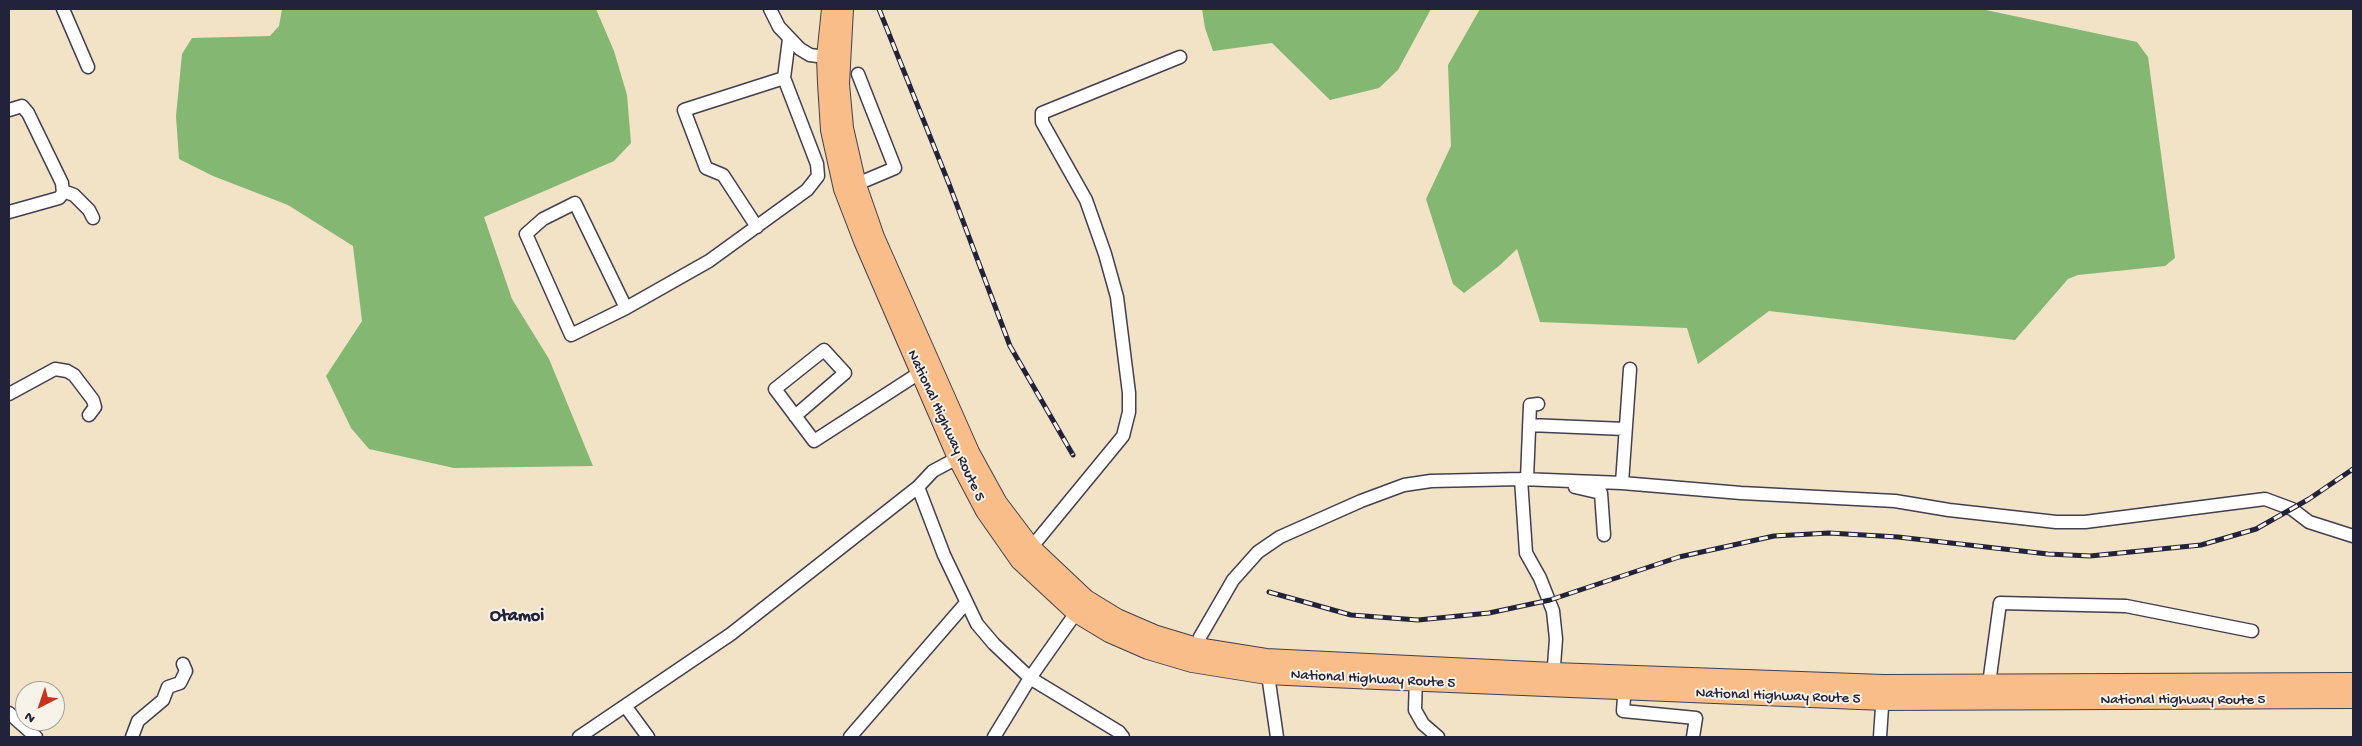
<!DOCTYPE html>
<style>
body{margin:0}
#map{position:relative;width:2362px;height:746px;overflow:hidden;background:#f2e2c6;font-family:"Gochi Hand",sans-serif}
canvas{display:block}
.frame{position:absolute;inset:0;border:10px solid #22223b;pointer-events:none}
.north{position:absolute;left:15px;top:681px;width:50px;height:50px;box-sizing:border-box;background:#f7f3e8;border:1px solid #a29fa3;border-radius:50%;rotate:221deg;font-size:14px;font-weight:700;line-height:20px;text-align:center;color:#22223b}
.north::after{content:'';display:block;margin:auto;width:18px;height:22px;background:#c8321e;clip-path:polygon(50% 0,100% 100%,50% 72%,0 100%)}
</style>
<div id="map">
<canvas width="2362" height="746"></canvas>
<div class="frame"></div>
<div class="north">N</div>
</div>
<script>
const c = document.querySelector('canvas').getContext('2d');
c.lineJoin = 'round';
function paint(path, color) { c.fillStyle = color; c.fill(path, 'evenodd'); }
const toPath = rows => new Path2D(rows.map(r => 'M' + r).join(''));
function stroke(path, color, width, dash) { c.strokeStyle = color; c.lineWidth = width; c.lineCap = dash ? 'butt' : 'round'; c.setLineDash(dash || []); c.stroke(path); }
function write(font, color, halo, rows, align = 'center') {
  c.font = font + ' "Gochi Hand",sans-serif'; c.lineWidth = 4; c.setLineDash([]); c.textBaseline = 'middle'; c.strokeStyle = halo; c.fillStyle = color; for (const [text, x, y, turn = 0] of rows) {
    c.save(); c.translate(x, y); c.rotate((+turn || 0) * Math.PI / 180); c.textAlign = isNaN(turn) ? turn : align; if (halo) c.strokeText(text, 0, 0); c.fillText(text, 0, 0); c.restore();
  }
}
paint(toPath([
 [282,9,596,9,614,51,627,95,631,143,614,161,484,217,512,299,549,359,593,466,454,468,369,449,351,428,326,376,362,321,353,246,288,205,213,176,179,159,176,116,182,54,192,38,270,36,279,26],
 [1202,9,1431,9,1398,70,1379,88,1330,100,1272,43,1213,51,1205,28],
 [1480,9,1981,9,2137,42,2148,57,2175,258,2165,266,2078,275,2068,279,2015,340,1769,311,1698,364,1687,328,1540,322,1517,249,1499,266,1464,293,1453,284,1426,199,1451,146,1448,65]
]), '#83b772');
const minor = toPath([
 [63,9,88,67],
 [770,9,779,27,800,49,810,55,833,58],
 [9,110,22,106,28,113,62,183,63,193,59,198,9,212],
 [850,187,895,168,858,74],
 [63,191,74,195,89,210,93,218],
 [757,227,723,175,706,168,684,110,784,78],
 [626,308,575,203,543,219,526,234,571,335,626,308,709,261,807,190,818,176,817,164,784,78,789,39],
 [9,394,55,369,67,371,74,375,93,400,95,407,89,415],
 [795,416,845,373,824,350,775,389,814,441,927,368],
 [1529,425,1625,429],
 [1521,479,1526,553,1540,578,1553,611,1556,639,1553,679],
 [1527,479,1530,405,1538,404],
 [1574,483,1575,487,1601,493,1604,535],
 [1622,483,1630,369],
 [918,487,944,555,977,624,994,644,1030,678,1119,732,1123,737],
 [1026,554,1123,436,1129,412,1129,393,1117,297,1105,254,1086,200,1042,122,1042,113,1180,57],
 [1197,647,1200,637,1233,580,1258,552,1280,537,1361,501,1404,485,1431,481,1521,479,1622,483,1741,493,1895,501,1949,510,2056,522,2085,522,2265,499,2292,509,2309,522,2353,536],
 [1267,668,1277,737],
 [1416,675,1415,710,1423,724,1438,737],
 [1625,684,1623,711,1696,718,1693,737],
 [1988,691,2000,603,2126,606,2252,631],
 [626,707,648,737],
 [9,713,36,737],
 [132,737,138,721,163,700,168,687,180,683,186,671,183,664],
 [579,737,731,634,918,487,933,471,963,455],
 [850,737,966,603],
 [994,737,1030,678,1080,607],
 [1880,737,1883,692]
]);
const highway = toPath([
 [831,9,826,57,827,83,830,130,843,189,863,241,957,458,985,511,1020,561,1076,613,1109,633,1148,650,1192,663,1267,675,1330,678,1883,701,2353,699],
 [844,9,840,84,844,128,857,185,875,237,970,452,998,503,1032,548,1086,599,1117,618,1154,634,1197,647,1266,658,1554,672,1883,684,2353,682]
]);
stroke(minor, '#413f50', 15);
stroke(highway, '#413f50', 20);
stroke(minor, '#fff', 12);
stroke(highway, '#f8bd89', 18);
const rail = toPath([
 [879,9,949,184,1010,346,1073,455],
 [1269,592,1351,615,1418,620,1489,613,1550,600,1679,557,1774,536,1829,533,1898,537,2048,554,2090,556,2201,545,2256,529,2309,499,2353,469]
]);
stroke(rail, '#22223b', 5);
stroke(rail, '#f7f3e8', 3, [9]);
write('15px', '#22223b', '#f7f3e8', [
 ["National Highway Route 5",945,426,65],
 ["National Highway Route 5",1373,680,3],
 ["National Highway Route 5",1778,697,2],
 ["National Highway Route 5",2183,701]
]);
write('bold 18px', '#22223b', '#f7f3e8', [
 ["Otamoi",517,617]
]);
</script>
